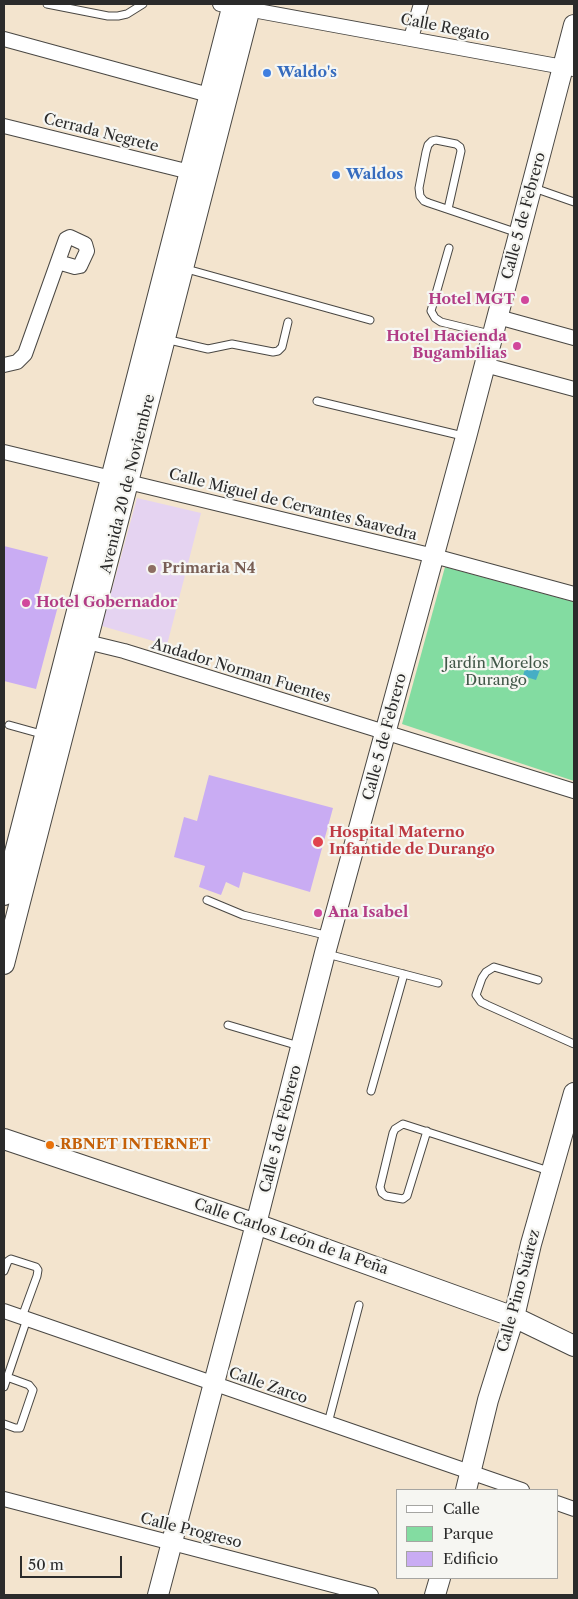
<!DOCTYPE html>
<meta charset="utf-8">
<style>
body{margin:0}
#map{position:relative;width:578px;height:1599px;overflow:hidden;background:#f3e4ce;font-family:"Libre Caslon Text",serif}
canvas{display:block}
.frame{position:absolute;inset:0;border:5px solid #2b2b2b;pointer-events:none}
.legend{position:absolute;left:396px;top:1489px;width:162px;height:90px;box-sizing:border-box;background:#f6f6f2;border:1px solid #a5a5a2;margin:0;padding:6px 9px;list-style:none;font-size:15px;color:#2b2b2b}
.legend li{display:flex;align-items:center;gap:10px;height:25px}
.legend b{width:25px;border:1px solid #a5a5a2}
.scale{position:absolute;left:20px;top:1556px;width:102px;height:22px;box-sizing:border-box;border:2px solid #2b2b2b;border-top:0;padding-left:6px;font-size:15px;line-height:18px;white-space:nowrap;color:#2b2b2b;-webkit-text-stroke:4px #f6f6f2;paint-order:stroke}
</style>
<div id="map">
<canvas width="578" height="1599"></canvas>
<div class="frame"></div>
<ul class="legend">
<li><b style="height:6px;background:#fff"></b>Calle</li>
<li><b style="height:14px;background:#83dca1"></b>Parque</li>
<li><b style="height:14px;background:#c9acf3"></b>Edificio</li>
</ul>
<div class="scale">50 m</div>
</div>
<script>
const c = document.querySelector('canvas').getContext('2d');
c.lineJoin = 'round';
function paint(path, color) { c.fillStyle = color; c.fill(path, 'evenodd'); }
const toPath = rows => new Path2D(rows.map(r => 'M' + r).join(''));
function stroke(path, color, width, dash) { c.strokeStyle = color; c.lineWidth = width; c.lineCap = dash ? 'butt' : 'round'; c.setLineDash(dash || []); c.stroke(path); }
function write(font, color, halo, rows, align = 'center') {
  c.font = font + ' "Libre Caslon Text",serif'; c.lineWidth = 4.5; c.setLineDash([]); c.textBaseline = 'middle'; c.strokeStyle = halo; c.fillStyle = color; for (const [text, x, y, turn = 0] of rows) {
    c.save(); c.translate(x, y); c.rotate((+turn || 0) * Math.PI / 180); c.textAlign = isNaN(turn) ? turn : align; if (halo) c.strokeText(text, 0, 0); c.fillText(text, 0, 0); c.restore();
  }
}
paint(toPath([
 [137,498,201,513,167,645,102,626]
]), '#e5d3f1');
paint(toPath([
 [445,567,574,602,574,781,402,724]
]), '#83dca1');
paint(toPath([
 [527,662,541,667,536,680,523,676]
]), '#46aec5');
paint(toPath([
 [4,546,48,557,37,600,58,606,36,689,4,681],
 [209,775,333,808,310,892,243,872,239,888,226,882,221,895,199,887,205,866,174,857,184,817,197,821]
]), '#c9acf3');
const lane = toPath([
 [47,4,108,16,118,16,127,14,143,4],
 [534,188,574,202],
 [448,209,461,151,460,147,456,144,436,140,432,141,428,145,426,152,419,188,420,196,424,201,429,203,518,233],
 [449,248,431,311,435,318,441,322,490,334],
 [183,268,370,320],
 [165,339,208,349,232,344,273,352,278,351,282,347,288,322],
 [317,401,463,436],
 [9,725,45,735],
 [207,900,243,915,329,936],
 [327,954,438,983],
 [538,980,494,967,486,972,482,978,476,995,481,1002,487,1005,574,1044],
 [228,1025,299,1046],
 [371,1091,404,974],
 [427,1131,407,1196,403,1199,386,1196,382,1193,380,1187,393,1133,395,1129,403,1124,549,1171],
 [4,1271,8,1261,11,1259,36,1267,38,1270,37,1276,22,1317],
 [4,1387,27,1319],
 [328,1423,359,1305],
 [4,1424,15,1428,20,1428,33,1390,29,1385,7,1377]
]);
const street = toPath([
 [220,4,574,69],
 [411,38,421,4],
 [4,39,209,95],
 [4,126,190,172],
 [498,317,574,338],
 [4,365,17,362,25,354,66,239,70,237,85,244,87,251,80,266,75,267,58,262],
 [485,365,574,389],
 [4,452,434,556,574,594],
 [87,642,124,651,574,791],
 [4,1311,522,1490],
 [4,1499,371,1595],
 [557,1503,574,1509]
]);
const secondary = toPath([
 [4,895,233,4],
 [4,964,251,4],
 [4,1139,256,1224,514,1317,574,1346],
 [466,1490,488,1400,514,1317,531,1244,574,1093],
 [158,1595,256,1224,325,953,466,437,574,25],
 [435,1595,440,1578]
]);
stroke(lane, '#494743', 9);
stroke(street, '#494743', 16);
stroke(secondary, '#494743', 22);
stroke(lane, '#fff', 7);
stroke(street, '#fff', 14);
stroke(secondary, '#fff', 20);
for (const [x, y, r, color] of [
 [267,73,5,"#3f7fe0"],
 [336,175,5,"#3f7fe0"],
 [525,300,5,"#d1479c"],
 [517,346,5,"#d1479c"],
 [152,569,5,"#8d6e63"],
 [26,603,5,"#d1479c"],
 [318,842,6,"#e0444e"],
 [318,913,5,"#d1479c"],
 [50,1145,5,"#e8710a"]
]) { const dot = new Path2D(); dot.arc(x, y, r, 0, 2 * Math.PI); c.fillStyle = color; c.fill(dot); stroke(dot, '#f6f6f2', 2); }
write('15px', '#2b2b2b', '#f6f6f2', [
 ["Calle Regato",445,28,11],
 ["Cerrada Negrete",101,133,14],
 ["Calle 5 de Febrero",524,216,-75],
 ["Avenida 20 de Noviembre",128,484,-76],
 ["Calle Miguel de Cervantes Saavedra",293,505,14],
 ["Andador Norman Fuentes",241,671,17],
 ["Calle 5 de Febrero",385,737,-75],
 ["Calle 5 de Febrero",281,1129,-76],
 ["Calle Carlos León de la Peña",291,1237,19],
 ["Calle Pino Suárez",519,1291,-75],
 ["Calle Zarco",268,1386,19],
 ["Calle Progreso",191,1531,14]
]);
write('bold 15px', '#366cbe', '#f6f6f2', [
 ["Waldo's",277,73],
 ["Waldos",346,175]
], 'left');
write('bold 15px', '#b23c85', '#f6f6f2', [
 ["Hotel MGT",515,300],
 ["Hotel Hacienda",507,337],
 ["Bugambilias",507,354],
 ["Hotel Gobernador",36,603,"left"],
 ["Ana Isabel",328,913,"left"]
], 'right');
write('bold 15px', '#785e54', '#f6f6f2', [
 ["Primaria N4",162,569]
], 'left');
write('15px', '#415748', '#f6f6f2', [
 ["Jardín Morelos",496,664],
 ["Durango",496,681]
]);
write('bold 15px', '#be3a42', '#f6f6f2', [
 ["Hospital Materno",329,833],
 ["Infantide de Durango",329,850]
], 'left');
write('bold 15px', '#c56008', '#f6f6f2', [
 ["RBNET INTERNET",60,1145]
], 'left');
</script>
